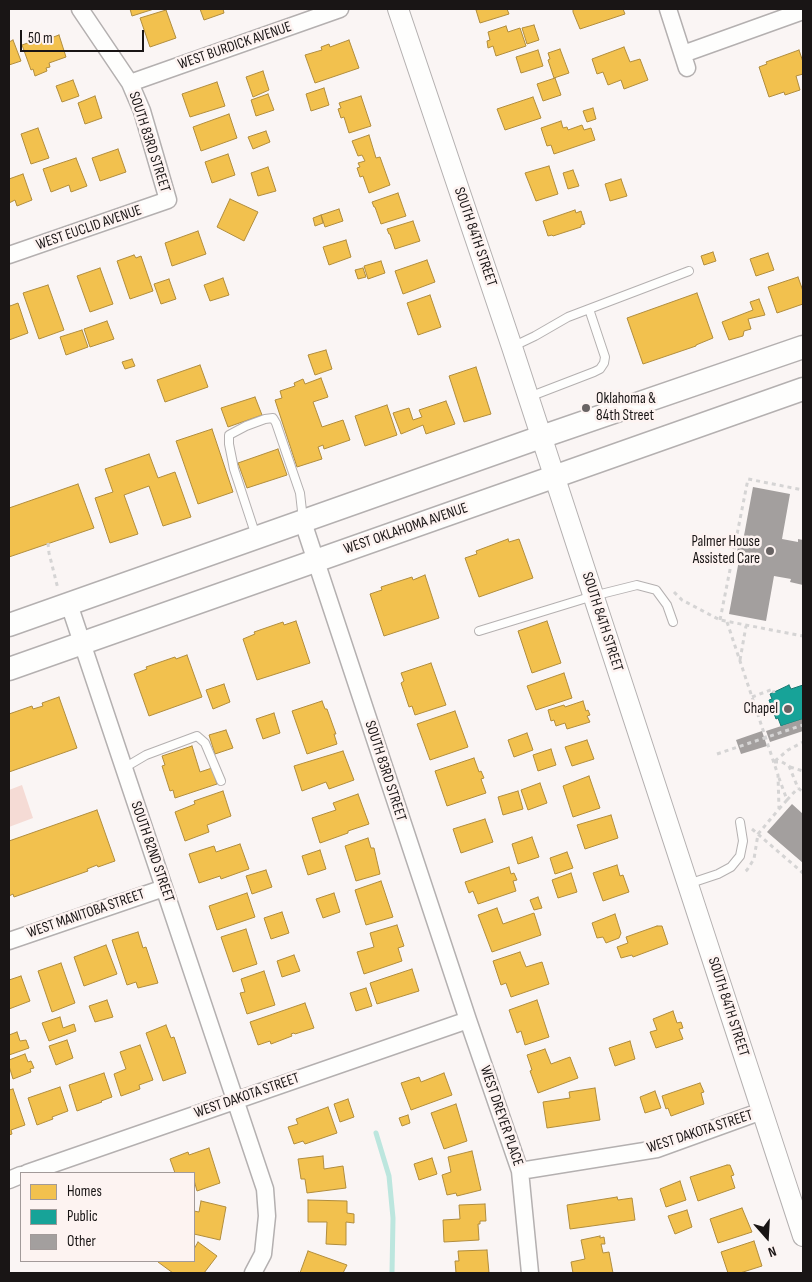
<!DOCTYPE html>
<style>
body{margin:0}
#map{position:relative;width:812px;height:1282px;overflow:hidden;background:#faf5f4;font-family:"Sofia Sans Condensed",sans-serif}
canvas{display:block}
.frame{position:absolute;inset:0;border:10px solid #191515;pointer-events:none}
.legend{position:absolute;left:20px;top:1172px;width:175px;height:90px;box-sizing:border-box;background:#fdf3f1;border:1px solid #a29a99;margin:0;padding:6px 9px;list-style:none;font-size:15px;color:#191515}
.legend li{display:flex;align-items:center;gap:10px;height:25px}
.legend b{width:25px;border:1px solid #a29a99}
.north{position:absolute;left:742px;top:1212px;width:50px;height:50px;-webkit-text-stroke:4px #fdf3f1;paint-order:stroke;rotate:161deg;font-size:14px;font-weight:700;line-height:20px;text-align:center;color:#191515}
.north::after{content:'';display:block;margin:auto;width:18px;height:22px;background:#191515;clip-path:polygon(50% 0,100% 100%,50% 72%,0 100%)}
.scale{position:absolute;left:20px;top:30px;width:124px;height:22px;box-sizing:border-box;border:2px solid #191515;border-top:0;padding-left:6px;font-size:15px;line-height:18px;white-space:nowrap;color:#191515;-webkit-text-stroke:4px #fdf3f1;paint-order:stroke}
</style>
<div id="map">
<canvas width="812" height="1282"></canvas>
<div class="frame"></div>
<ul class="legend">
<li><b style="height:14px;background:#f2c14e"></b>Homes</li>
<li><b style="height:14px;background:#17a398"></b>Public</li>
<li><b style="height:14px;background:#a39f9e"></b>Other</li>
</ul>
<div class="north">N</div>
<div class="scale">50 m</div>
</div>
<script>
const c = document.querySelector('canvas').getContext('2d');
c.lineJoin = 'round';
function paint(path, color) { c.fillStyle = color; c.fill(path, 'evenodd'); }
const toPath = rows => new Path2D(rows.map(r => 'M' + r).join(''));
function stroke(path, color, width, dash) { c.strokeStyle = color; c.lineWidth = width; c.lineCap = dash ? 'butt' : 'round'; c.setLineDash(dash || []); c.stroke(path); }
function write(font, color, halo, rows, align = 'center') {
  c.font = font + ' "Sofia Sans Condensed",sans-serif'; c.lineWidth = 5; c.setLineDash([]); c.textBaseline = 'middle'; c.strokeStyle = halo; c.fillStyle = color; for (const [text, x, y, turn = 0] of rows) {
    c.save(); c.translate(x, y); c.rotate((+turn || 0) * Math.PI / 180); c.textAlign = isNaN(turn) ? turn : align; if (halo) c.strokeText(text, 0, 0); c.fillText(text, 0, 0); c.restore();
  }
}
paint(toPath([
 [22,785,33,818,9,827,9,790]
]), '#f5dbd5');
const homes = toPath([
 [130,9,154,9,132,16,130,9],
 [200,9,223,9,224,13,204,20,200,9],
 [480,9,507,9,509,14,480,23,476,10,480,9],
 [573,9,623,9,625,14,580,29,573,12,573,9],
 [166,10,176,38,150,47,140,18,166,10],
 [534,25,539,40,527,44,522,28,534,25],
 [506,26,508,32,520,28,526,46,496,56,493,46,488,48,487,41,490,40,488,32,506,26],
 [59,35,66,57,49,63,50,67,46,68,47,71,35,76,33,69,31,70,22,45,47,36,48,39,59,35],
 [13,40,21,61,9,65,9,42,13,40],
 [349,40,359,68,315,83,305,55,322,50,321,47,329,44,330,47,349,40],
 [624,47,630,62,640,59,648,80,624,89,621,80,608,85,603,72,597,74,592,59,624,47],
 [560,49,569,73,554,78,548,60,550,59,548,53,560,49],
 [538,50,543,66,521,73,516,57,538,50],
 [799,50,803,62,803,74,796,76,800,90,785,95,784,92,769,97,759,67,767,64,766,62,799,50],
 [263,71,269,90,253,97,246,77,263,71],
 [555,78,561,95,543,101,537,84,555,78],
 [73,80,79,96,62,102,56,86,73,80],
 [217,82,225,106,190,117,182,94,217,82],
 [324,88,329,105,311,111,306,94,324,88],
 [268,94,274,110,256,116,251,100,268,94],
 [95,96,102,118,85,124,78,103,95,96],
 [361,96,371,126,349,133,344,117,341,118,338,109,341,108,339,103,361,96],
 [533,97,541,118,505,130,497,109,533,97],
 [593,108,596,119,587,122,583,111,593,108],
 [229,114,237,138,201,151,193,127,229,114],
 [561,121,563,128,567,127,568,130,582,125,584,130,591,128,595,140,554,154,551,145,547,146,541,128,561,121],
 [38,128,49,158,31,164,21,134,38,128],
 [266,131,270,142,253,149,248,137,266,131],
 [369,135,376,158,380,157,390,185,369,193,363,176,360,177,357,168,360,167,358,163,365,161,362,155,358,156,352,141,369,135],
 [118,149,126,172,100,181,92,158,118,149],
 [228,154,235,175,212,183,205,162,228,154],
 [76,158,87,186,71,192,69,185,51,192,43,169,76,158],
 [549,166,558,194,536,201,525,173,549,166],
 [268,167,276,191,258,196,251,173,268,167],
 [573,170,579,186,568,189,563,173,573,170],
 [23,174,32,200,17,206,15,200,9,203,9,179,23,174],
 [621,179,627,196,610,201,605,184,621,179],
 [398,193,406,216,381,224,375,207,374,207,372,202,398,193],
 [230,199,258,212,244,241,217,227,230,199],
 [339,209,343,221,325,227,321,215,339,209],
 [575,210,576,213,581,211,585,224,581,225,581,227,553,236,552,235,548,236,543,221,575,210],
 [321,215,323,223,315,226,313,218,321,215],
 [413,221,420,241,395,249,390,234,389,234,387,229,413,221],
 [198,231,206,254,172,266,165,243,198,231],
 [346,240,351,257,329,265,323,247,346,240],
 [713,252,716,261,704,265,701,256,713,252],
 [768,253,774,270,756,276,750,259,768,253],
 [134,255,136,258,141,256,153,291,130,299,117,261,134,255],
 [427,260,435,282,403,294,395,271,427,260],
 [381,261,385,273,368,279,364,266,381,261],
 [100,268,113,304,90,312,77,276,100,268],
 [363,268,366,277,358,279,355,270,363,268],
 [798,277,803,291,803,304,777,313,768,287,798,277],
 [223,278,229,295,210,301,204,285,223,278],
 [169,279,176,299,161,304,154,284,169,279],
 [48,285,64,330,39,339,23,293,48,285],
 [697,293,713,338,696,345,696,346,643,364,627,318,697,293],
 [430,295,441,327,418,335,407,303,430,295],
 [759,299,765,315,748,319,751,329,744,331,743,336,729,340,722,322,753,310,750,302,759,299],
 [9,302,10,306,18,303,28,333,9,340,9,302],
 [107,321,114,339,90,347,84,329,107,321],
 [82,330,88,347,66,355,60,337,82,330],
 [326,350,332,369,315,375,308,355,326,350],
 [132,359,135,366,125,369,122,362,132,359],
 [200,365,208,387,165,402,157,380,200,365],
 [476,367,491,414,464,422,449,376,476,367],
 [321,378,328,397,313,402,322,427,343,420,350,440,324,449,323,445,318,447,322,459,297,467,275,400,282,398,280,391,295,386,294,383,303,379,305,384,321,378],
 [255,397,262,415,228,427,221,408,255,397],
 [446,401,455,424,426,434,423,425,401,434,393,413,409,408,413,420,422,417,419,410,446,401],
 [387,405,397,435,365,446,355,416,387,405],
 [212,429,233,492,198,504,176,441,212,429],
 [278,449,287,475,247,488,238,463,278,449],
 [149,454,158,478,175,472,191,517,163,526,149,486,124,495,138,534,110,543,95,498,113,492,105,469,149,454],
 [78,484,94,528,9,557,9,508,78,484],
 [508,539,509,542,519,539,533,578,479,597,465,558,477,554,476,551,508,539],
 [425,575,439,618,384,636,370,594,382,590,381,587,412,577,413,580,425,575],
 [296,621,310,663,257,680,243,639,255,634,254,632,283,622,284,625,296,621],
 [547,621,561,663,532,673,518,631,547,621],
 [187,655,202,697,149,716,134,674,147,669,146,667,175,657,176,659,187,655],
 [431,663,446,705,415,715,412,706,409,707,401,683,404,681,401,673,431,663],
 [564,673,572,698,536,710,527,686,564,673],
 [224,684,230,702,213,709,206,690,224,684],
 [59,697,77,748,9,772,9,714,32,706,33,709,43,706,42,703,59,697],
 [322,701,325,709,327,709,336,734,334,734,337,744,307,754,292,711,322,701],
 [583,701,586,711,588,710,590,715,587,716,590,722,567,729,565,723,556,726,554,720,551,721,548,710,564,705,565,707,583,701],
 [455,711,468,747,430,760,417,724,455,711],
 [274,713,280,733,263,739,256,719,274,713],
 [226,730,233,748,215,754,209,735,226,730],
 [527,733,533,750,514,757,508,740,527,733],
 [587,740,594,759,572,766,565,747,587,740],
 [192,746,200,772,212,768,217,784,175,798,173,790,170,791,162,766,165,765,162,756,192,746],
 [551,749,556,765,538,771,533,755,551,749],
 [343,751,354,780,329,789,326,782,302,791,294,766,343,751],
 [474,758,479,772,481,771,484,778,481,779,486,793,447,806,435,771,474,758],
 [589,776,600,808,573,817,563,786,589,776],
 [540,783,547,803,528,810,521,790,540,783],
 [223,791,231,816,207,825,209,832,185,841,175,812,195,804,194,801,223,791],
 [518,791,523,809,503,815,498,797,518,791],
 [358,794,369,824,348,831,348,833,320,843,312,818,336,810,333,803,358,794],
 [97,810,115,861,98,867,97,865,87,869,88,871,14,897,13,894,9,896,9,841,97,810],
 [611,815,618,838,585,849,577,825,611,815],
 [485,819,493,842,461,853,453,829,485,819],
 [532,837,539,857,518,864,512,844,532,837],
 [368,838,371,848,374,848,380,874,356,881,345,846,368,838],
 [240,844,249,869,221,879,220,876,199,883,189,854,214,846,216,852,240,844],
 [320,850,326,869,308,875,302,856,320,850],
 [567,852,573,868,555,874,550,858,567,852],
 [617,865,620,876,623,875,629,892,603,901,593,873,617,865],
 [509,867,511,874,514,873,517,880,513,881,516,891,478,904,473,891,469,893,465,882,509,867],
 [266,870,272,887,252,894,246,876,266,870],
 [571,873,577,892,558,898,552,880,571,873],
 [381,881,393,917,366,925,355,890,381,881],
 [247,893,255,917,217,930,209,906,247,893],
 [334,893,340,912,323,918,316,899,334,893],
 [538,897,542,908,534,910,530,900,538,897],
 [497,908,503,924,534,913,541,935,492,952,478,915,497,908],
 [282,912,289,933,271,939,264,918,282,912],
 [615,914,621,933,619,938,606,943,603,937,597,938,592,923,615,914],
 [397,925,404,946,398,948,402,961,364,974,357,952,374,947,370,933,397,925],
 [657,926,662,926,668,944,633,957,632,955,621,958,617,947,628,943,626,937,657,926],
 [246,929,257,964,233,972,221,937,246,929],
 [138,932,143,948,146,947,158,983,138,988,136,982,127,985,112,940,138,932],
 [106,945,117,974,84,986,74,957,106,945],
 [520,952,526,967,542,962,549,984,511,997,506,983,501,985,493,961,520,952],
 [294,955,300,971,282,977,277,961,294,955],
 [61,963,75,1003,52,1012,38,971,61,963],
 [412,969,419,991,377,1004,370,983,412,969],
 [264,971,275,1005,247,1014,240,993,245,992,241,979,264,971],
 [21,976,30,1001,9,1009,9,980,21,976],
 [366,988,372,1006,356,1011,350,993,366,988],
 [107,1000,113,1017,95,1022,89,1006,107,1000],
 [537,1000,549,1037,525,1045,521,1031,517,1033,509,1010,537,1000],
 [305,1003,314,1028,295,1034,294,1033,291,1034,292,1036,271,1044,270,1041,258,1045,250,1022,305,1003],
 [673,1011,677,1023,681,1022,683,1028,679,1029,683,1039,656,1048,650,1032,657,1030,653,1019,673,1011],
 [60,1017,63,1028,74,1024,76,1031,49,1041,42,1023,60,1017],
 [166,1025,171,1038,174,1037,186,1073,163,1081,146,1033,166,1025],
 [17,1032,20,1041,26,1040,29,1048,9,1055,9,1035,17,1032],
 [67,1040,73,1058,56,1065,49,1046,67,1040],
 [630,1041,635,1059,615,1066,609,1048,630,1041],
 [140,1045,153,1080,139,1085,140,1089,121,1096,114,1074,126,1069,120,1052,140,1045],
 [545,1049,551,1064,570,1057,578,1078,538,1093,530,1071,532,1070,527,1055,545,1049],
 [25,1054,28,1062,31,1061,34,1068,30,1069,31,1072,13,1079,9,1066,9,1060,25,1054],
 [104,1073,112,1097,101,1101,102,1102,77,1111,69,1085,104,1073],
 [444,1073,452,1095,411,1110,401,1083,419,1077,421,1082,444,1073],
 [700,1083,704,1092,701,1093,704,1104,671,1116,668,1108,666,1109,662,1096,700,1083],
 [60,1087,68,1111,52,1117,53,1119,37,1125,28,1098,60,1087],
 [595,1088,600,1120,547,1128,543,1102,570,1098,569,1092,595,1088],
 [13,1089,25,1125,11,1130,12,1134,9,1135,9,1090,13,1089],
 [655,1091,661,1108,645,1113,640,1097,655,1091],
 [348,1099,354,1117,340,1122,334,1104,348,1099],
 [456,1104,467,1141,444,1149,431,1113,456,1104],
 [328,1107,337,1133,305,1144,303,1141,294,1144,288,1127,298,1124,296,1119,328,1107],
 [408,1115,410,1123,402,1126,399,1118,408,1115],
 [209,1148,220,1183,197,1191,194,1180,194,1173,175,1173,170,1159,188,1152,189,1155,209,1148],
 [472,1151,481,1190,457,1196,456,1193,447,1195,442,1175,451,1172,448,1157,472,1151],
 [323,1156,324,1169,343,1166,346,1188,307,1193,305,1179,301,1179,298,1159,323,1156],
 [432,1158,437,1174,419,1180,414,1164,432,1158],
 [727,1165,730,1165,734,1175,731,1176,735,1188,698,1201,690,1177,727,1165],
 [680,1181,686,1200,666,1207,660,1189,680,1181],
 [617,1197,618,1200,632,1198,635,1220,570,1229,567,1205,617,1197],
 [308,1200,347,1201,347,1213,354,1214,354,1223,346,1222,346,1245,326,1244,327,1222,308,1222,308,1200],
 [201,1201,226,1207,220,1240,194,1234,194,1211,199,1212,201,1201],
 [485,1204,486,1221,480,1221,480,1224,478,1224,479,1240,444,1242,443,1220,460,1219,459,1205,485,1204],
 [742,1208,752,1232,718,1243,710,1219,742,1208],
 [687,1210,692,1227,675,1234,668,1216,687,1210],
 [600,1236,600,1238,604,1237,605,1244,601,1244,603,1253,609,1252,613,1273,573,1273,571,1262,585,1259,581,1240,600,1236],
 [754,1241,762,1266,740,1273,728,1273,721,1252,754,1241],
 [198,1242,217,1256,204,1273,173,1273,158,1262,159,1261,194,1261,194,1249,198,1242],
 [487,1250,489,1273,456,1273,455,1261,459,1261,458,1251,487,1250],
 [308,1251,347,1265,343,1273,297,1273,298,1272,300,1273,308,1251]
]);
paint(homes, '#f2c14e');
stroke(homes, '#b18d3d', 1);
const public = toPath([
 [789,685,791,689,803,685,803,719,781,726,778,718,776,719,769,700,772,699,770,694,789,685]
]);
paint(public, '#17a398');
stroke(public, '#187871', 1);
stroke(toPath([
 [376,1133,389,1176,393,1218,392,1273]
]), '#bce6de', 5);
paint(toPath([
 [753,487,790,494,782,539,798,542,798,539,803,540,803,585,790,582,791,579,774,576,766,621,729,614,739,560,736,559,739,540,743,541],
 [803,719,803,731,770,742,766,731],
 [762,731,767,746,741,754,736,740],
 [792,804,803,814,803,863,767,832]
]), '#a39f9e');
const service = toPath([
 [512,347,535,336,568,317,689,271],
 [529,397,594,372,600,369,604,363,605,357,589,309],
 [256,536,234,469,229,444,229,435,246,426,265,419,273,418,276,423,300,493,303,520],
 [479,631,593,596,637,585,656,590,667,605,673,622],
 [124,768,146,755,197,736,205,743,221,781],
 [688,884,718,874,731,867,740,856,743,841,740,822]
]);
const minor = toPath([
 [668,9,687,68],
 [683,54,803,11],
 [130,83,340,9],
 [9,255,168,200,142,111,130,83,80,9],
 [303,522,468,1020,520,1171,530,1273],
 [69,604,265,1189,267,1216,263,1254,253,1273],
 [9,941,164,888],
 [520,1171,657,1149,762,1111],
 [27,1173,468,1020],
 [9,1180,21,1175]
]);
const tertiary = toPath([
 [398,9,512,347,803,1236]
]);
const secondary = toPath([
 [9,625,541,437,803,347],
 [9,669,803,389]
]);
stroke(service, '#b4b0b0', 10);
stroke(minor, '#b4b0b0', 19);
stroke(tertiary, '#b4b0b0', 22);
stroke(secondary, '#b4b0b0', 25);
stroke(toPath([
 [48,543,49,553,58,589],
 [674,592,682,600,720,620,803,636],
 [720,620,748,479,803,490],
 [727,622,778,775,779,809,758,834,754,859,747,870,743,873],
 [740,660,746,626],
 [752,697,773,689,774,693],
 [717,754,803,725],
 [775,761,788,750,803,742],
 [774,762,782,762,789,766,798,788,803,792],
 [790,767,803,771],
 [787,800,798,788],
 [779,809,787,800,779,778],
 [752,829,803,873]
]), '#d5d4d4', 3, [4, 4]);
stroke(service, '#fefefd', 8);
stroke(minor, '#fefefd', 16);
stroke(tertiary, '#fefefd', 20);
stroke(secondary, '#fefefd', 22);
for (const [x, y, r, color] of [
 [586,408,5,"#686363"],
 [770,551,5,"#686363"],
 [788,709,5,"#686363"]
]) { const dot = new Path2D(); dot.arc(x, y, r, 0, 2 * Math.PI); c.fillStyle = color; c.fill(dot); stroke(dot, '#fdf3f1', 2); }
write('15px', '#191515', '#fdf3f1', [
 ["WEST BURDICK AVENUE",235,46,-19],
 ["SOUTH 83RD STREET",149,142,72],
 ["WEST EUCLID AVENUE",89,228,-19],
 ["SOUTH 84TH STREET",475,237,71],
 ["WEST OKLAHOMA AVENUE",406,529,-19],
 ["SOUTH 84TH STREET",602,622,72],
 ["SOUTH 83RD STREET",385,771,72],
 ["SOUTH 82ND STREET",152,852,71],
 ["WEST MANITOBA STREET",86,914,-19],
 ["SOUTH 84TH STREET",728,1007,72],
 ["WEST DAKOTA STREET",247,1096,-19],
 ["WEST DREYER PLACE",501,1116,71],
 ["WEST DAKOTA STREET",700,1132,-18]
]);
write('15px', '#191515', '#fdf3f1', [
 ["Oklahoma &",596,399,"left"],
 ["84th Street",596,416,"left"],
 ["Palmer House",760,542],
 ["Assisted Care",760,559],
 ["Chapel",778,709]
], 'right');
</script>
